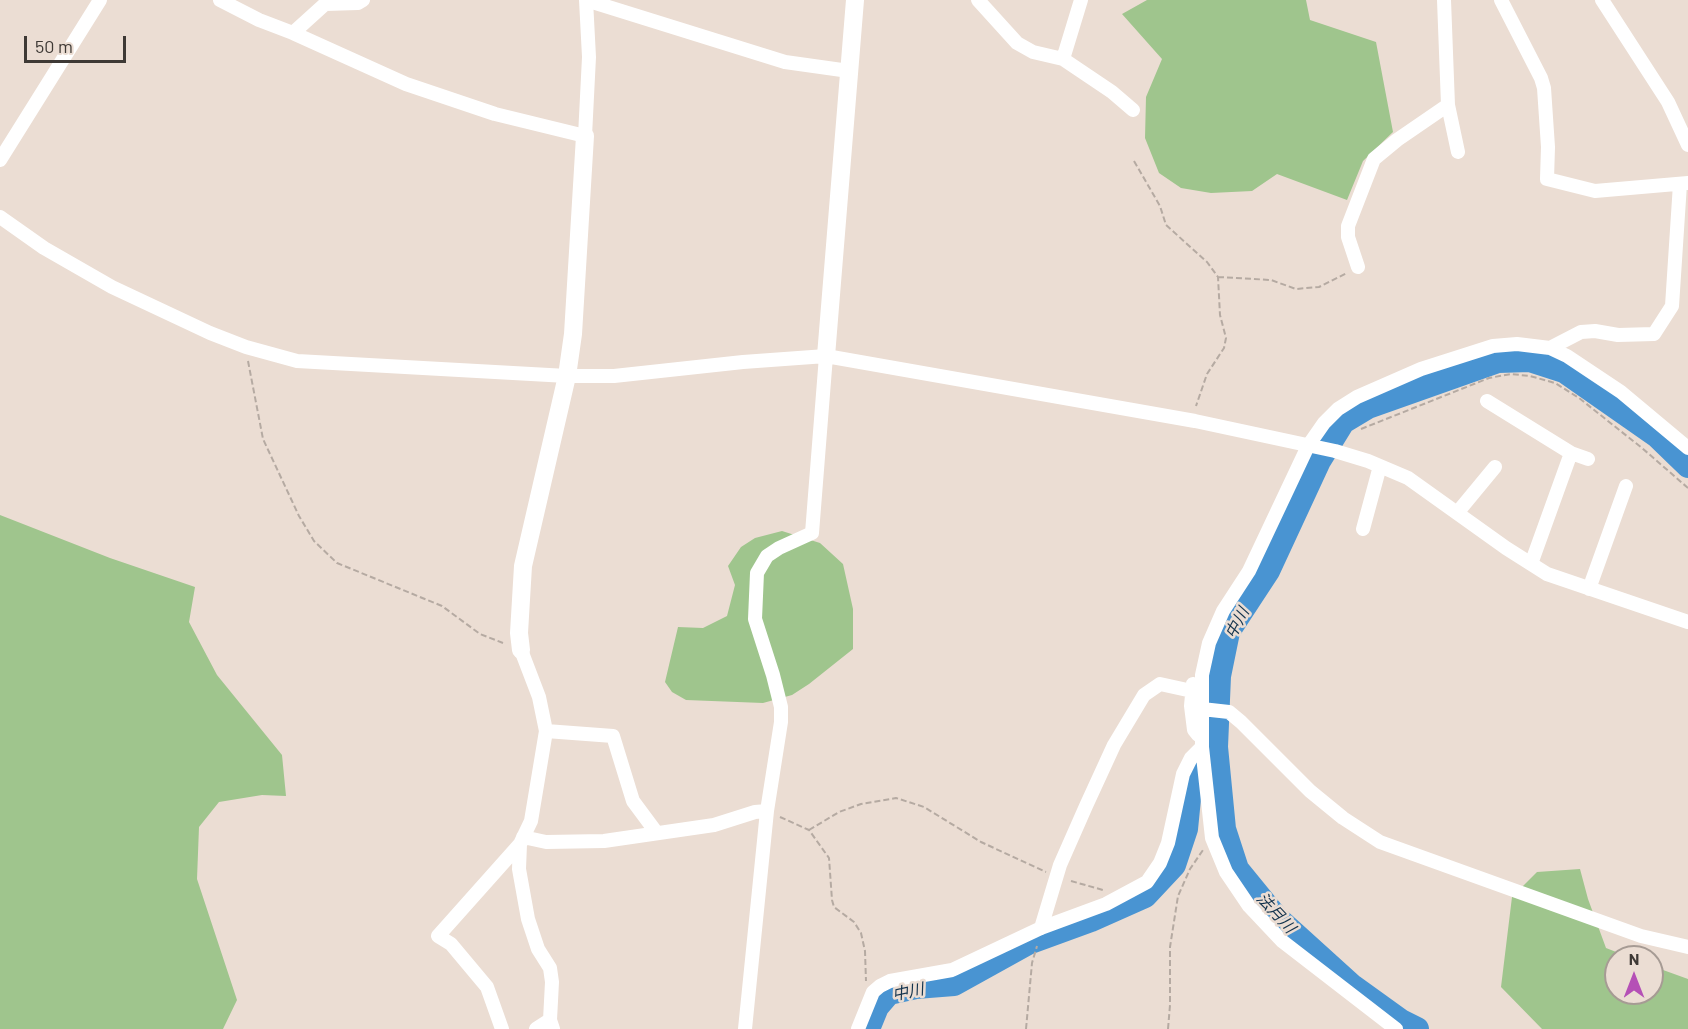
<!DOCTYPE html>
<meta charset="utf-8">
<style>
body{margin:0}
#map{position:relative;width:1688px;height:1029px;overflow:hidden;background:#ebddd3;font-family:Barlow,sans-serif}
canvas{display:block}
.north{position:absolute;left:1604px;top:945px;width:60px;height:60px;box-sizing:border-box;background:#ebddd3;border:2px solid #a69b94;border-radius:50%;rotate:0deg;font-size:16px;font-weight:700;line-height:24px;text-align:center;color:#3e3935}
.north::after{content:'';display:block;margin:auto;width:21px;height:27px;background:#b550b6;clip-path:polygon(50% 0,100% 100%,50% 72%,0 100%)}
.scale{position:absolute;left:24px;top:36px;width:102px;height:27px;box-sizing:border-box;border:3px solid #3e3935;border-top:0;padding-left:8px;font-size:18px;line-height:21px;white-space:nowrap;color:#3e3935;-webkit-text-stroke:4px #ebddd3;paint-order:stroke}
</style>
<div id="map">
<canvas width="1688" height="1029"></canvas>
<div class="north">N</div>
<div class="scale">50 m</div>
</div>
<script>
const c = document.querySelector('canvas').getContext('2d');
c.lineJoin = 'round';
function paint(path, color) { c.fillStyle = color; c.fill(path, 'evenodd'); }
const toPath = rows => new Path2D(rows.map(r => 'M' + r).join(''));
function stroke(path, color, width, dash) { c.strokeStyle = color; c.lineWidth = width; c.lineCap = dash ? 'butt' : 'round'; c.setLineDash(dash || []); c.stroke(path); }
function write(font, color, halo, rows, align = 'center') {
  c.font = font + ' Barlow,"Noto Sans JP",sans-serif'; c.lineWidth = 5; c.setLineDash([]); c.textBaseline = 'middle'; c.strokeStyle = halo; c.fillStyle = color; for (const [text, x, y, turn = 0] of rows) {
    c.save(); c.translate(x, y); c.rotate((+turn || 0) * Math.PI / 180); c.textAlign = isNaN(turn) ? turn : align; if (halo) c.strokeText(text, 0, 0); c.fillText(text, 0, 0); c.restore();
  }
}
paint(toPath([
 [1147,0,1306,0,1310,20,1376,42,1393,132,1363,161,1347,200,1277,174,1252,191,1211,193,1181,188,1159,173,1145,138,1146,97,1162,59,1122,14],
 [0,515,110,558,195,587,189,622,217,675,282,755,286,796,262,795,219,802,199,827,197,879,237,1000,223,1029,0,1029],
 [782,531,820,543,843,564,853,609,853,649,809,684,792,695,763,703,686,700,672,692,665,682,678,627,703,628,727,616,735,585,728,566,741,547,755,538],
 [1580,869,1588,899,1606,948,1629,957,1616,957,1616,993,1652,993,1652,966,1688,979,1688,1029,1542,1029,1501,987,1512,897,1537,872]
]), '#9fc58d');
stroke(toPath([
 [868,1029,877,1007,889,993,916,987,954,984,1028,943,1091,920,1145,896,1174,865,1186,829,1191,778,1216,747],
 [1417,1029,1401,1021,1351,985,1277,918,1237,869,1224,829,1216,747,1219,676,1228,632,1268,571,1319,461,1343,422,1368,407,1498,361,1530,360,1564,371,1657,436,1688,466]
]), '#4994d2', 24);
stroke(toPath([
 [1134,161,1160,206,1166,225,1207,262,1218,277,1220,315,1226,338,1224,348,1207,374,1196,406],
 [1218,277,1271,280,1296,289,1319,287,1347,273],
 [248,361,263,439,299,516,314,541,337,563,442,606,480,634,503,643],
 [1361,429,1489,378,1511,374,1530,376,1555,383,1579,398,1642,448,1688,488],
 [780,817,809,830,829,858,832,900,834,907,854,922,861,933,865,951,866,981],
 [809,830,839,812,861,804,896,798,924,807,981,842,1046,872],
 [1071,881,1103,890],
 [1026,1029,1032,963,1037,946],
 [1168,1029,1170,1005,1170,947,1178,896,1190,869,1203,850]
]), '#b5aaa2', 2, [6, 3]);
stroke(toPath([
 [220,0,259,20,293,33,406,84,495,114,585,136,589,57,586,0],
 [586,0,785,62,849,71],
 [978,0,1017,43,1033,52,1063,59,1081,0],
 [1444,0,1448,105,1458,152],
 [1501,0,1541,78,1544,88,1548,147,1547,179,1595,191,1688,183],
 [1602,0,1668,102,1688,145],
 [293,33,325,4,358,3,363,0],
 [1063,59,1112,92,1133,110],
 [0,160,100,0],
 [0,217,44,248,112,287,210,333,246,347,297,361,567,376,614,376,743,362,826,356,1195,421,1335,451,1368,461,1408,478,1506,548,1547,574,1688,622],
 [1358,267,1348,237,1348,226,1374,159,1397,140,1448,105],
 [1550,348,1581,332,1595,331,1618,335,1654,334,1672,306,1680,184],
 [1487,401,1571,453,1588,459],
 [1457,513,1495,467],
 [1363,529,1380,466],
 [1531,564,1571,453],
 [1589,589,1626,486],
 [521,650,539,697,546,731,531,821,520,844,519,869,528,919,538,949,550,968,552,982,550,1020,553,1029],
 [1193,684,1191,706,1194,730,1198,735],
 [1202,709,1229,712,1241,722,1310,791,1343,818,1380,842,1641,936,1688,947],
 [546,731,613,736,633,801,656,832],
 [523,837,546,842,604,841,714,825,755,812,767,811],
 [1041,928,1060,865,1086,806,1114,745,1144,695,1160,684,1192,691],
 [502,1029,487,987,451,944,438,936,520,844],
 [536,1029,550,1020],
 [745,1029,767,811,781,722,781,707,773,675,755,619,757,573,767,556,779,548,812,533,826,356],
 [858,1029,873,992,880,986,890,981,952,970,1041,928,1106,904,1147,882,1160,863,1168,843,1183,774,1191,758,1202,747],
 [1396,1029,1282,941,1249,906,1226,872,1212,838,1202,747,1202,675,1209,643,1223,611,1249,571,1308,446,1324,423,1338,409,1357,397,1421,369,1493,346,1517,344,1550,348,1567,356,1621,392,1688,448]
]), '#fff', 14);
stroke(toPath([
 [826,356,855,0],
 [521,650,519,633,523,566,567,376,573,334,585,136]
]), '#fff', 18);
write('italic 16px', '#13334d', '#ebddd3', [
 ["中川",1237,623,-62],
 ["法月川",1276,913,47],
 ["中川",908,992,-12]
]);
</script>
